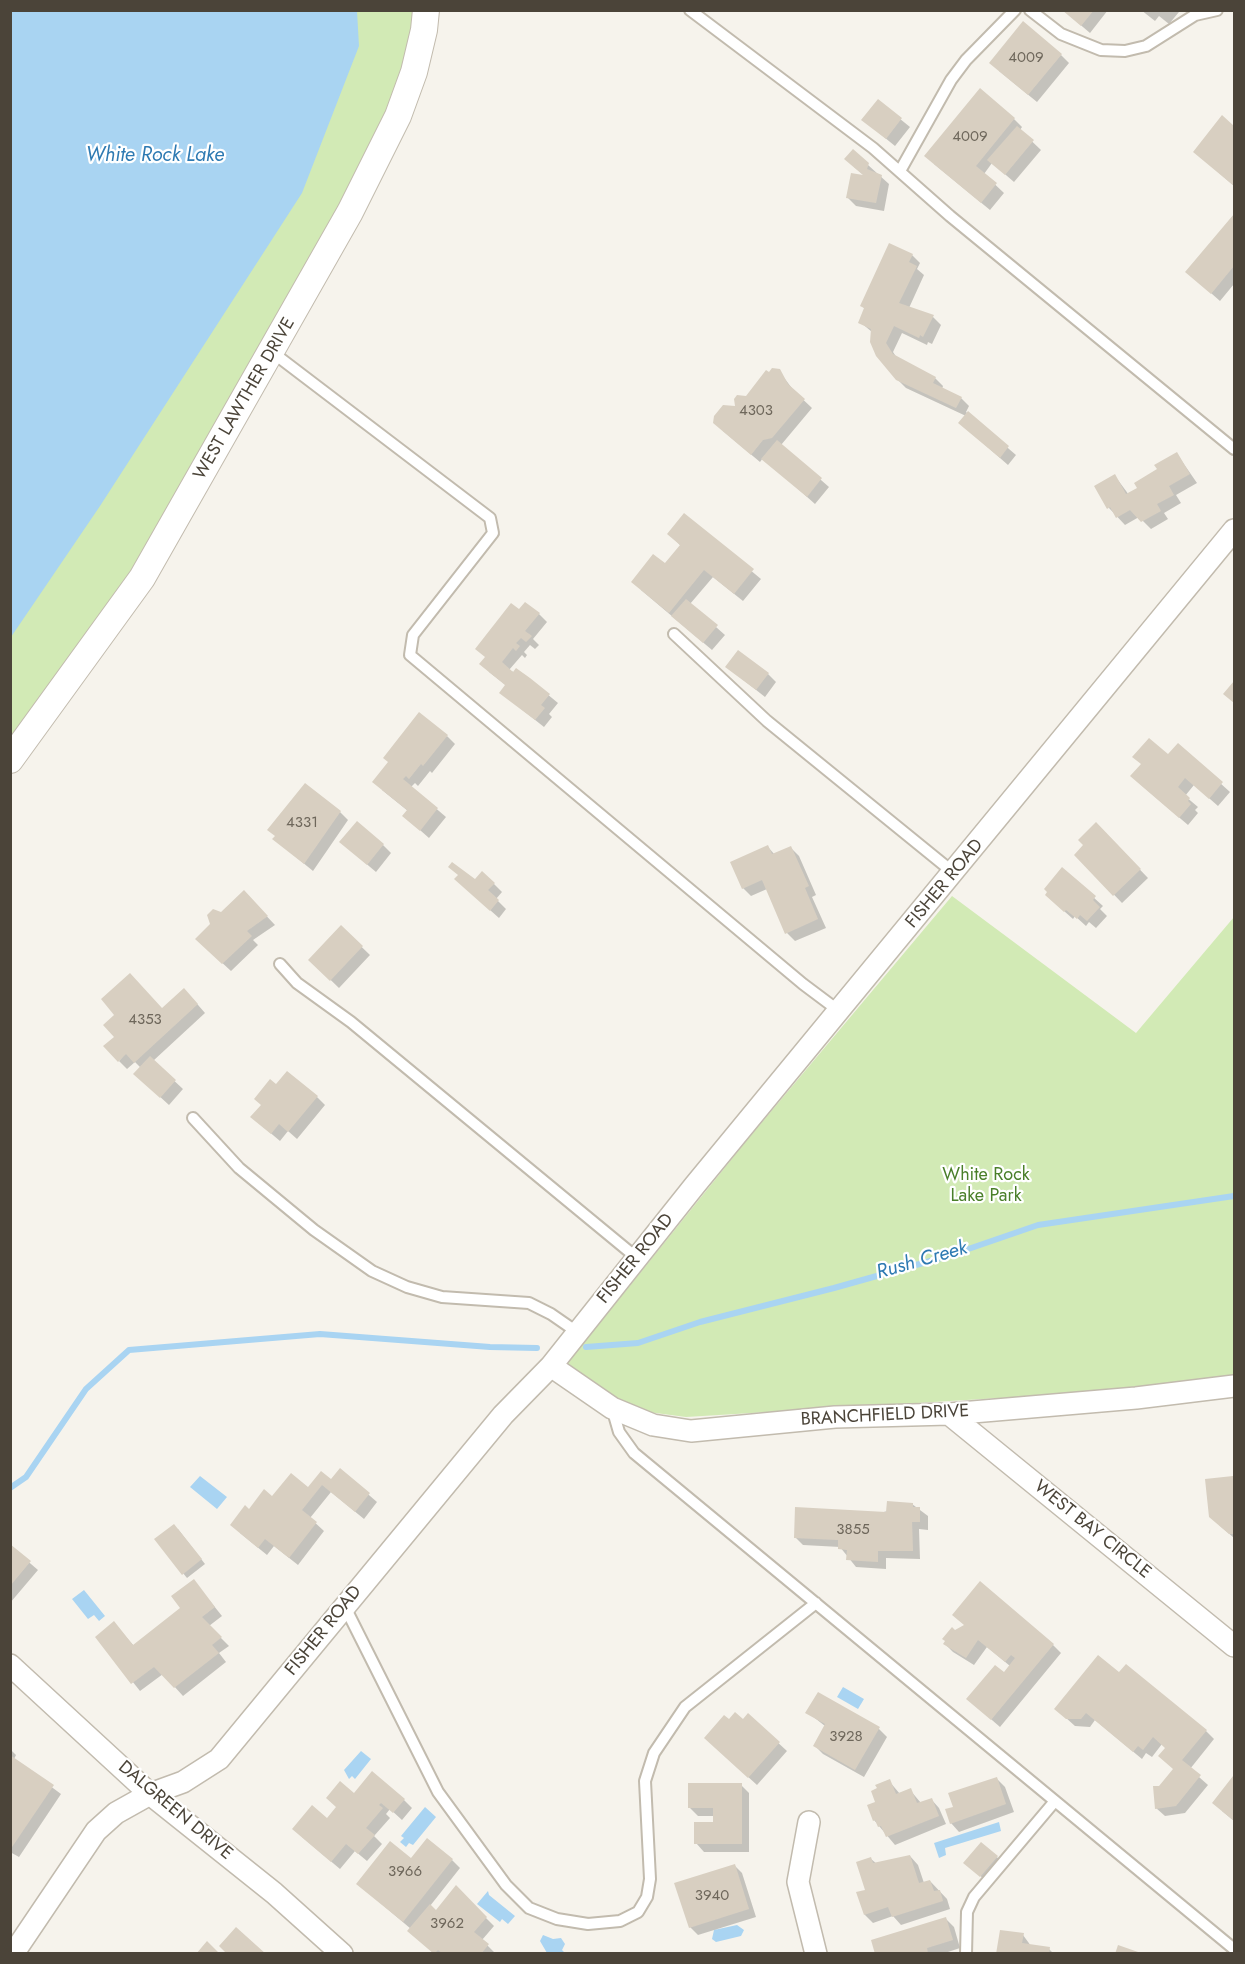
<!DOCTYPE html>
<style>
body{margin:0}
#map{position:relative;width:1245px;height:1964px;overflow:hidden;background:#f6f3ec;font-family:Jost,sans-serif}
canvas{display:block}
.frame{position:absolute;inset:0;border:12px solid #4b4439;pointer-events:none}
</style>
<div id="map">
<canvas width="1245" height="1964"></canvas>
<div class="frame"></div>
</div>
<script>
const c = document.querySelector('canvas').getContext('2d');
c.lineJoin = 'round';
function paint(path, color) { c.fillStyle = color; c.fill(path, 'evenodd'); }
const toPath = rows => new Path2D(rows.map(r => 'M' + r).join(''));
function stroke(path, color, width, dash) { c.strokeStyle = color; c.lineWidth = width; c.lineCap = dash ? 'butt' : 'round'; c.setLineDash(dash || []); c.stroke(path); }
function write(font, color, halo, rows, align = 'center') {
  c.font = font + ' Jost,sans-serif'; c.lineWidth = 4.5; c.setLineDash([]); c.textBaseline = 'middle'; c.strokeStyle = halo; c.fillStyle = color; for (const [text, x, y, turn = 0] of rows) {
    c.save(); c.translate(x, y); c.rotate((+turn || 0) * Math.PI / 180); c.textAlign = isNaN(turn) ? turn : align; if (halo) c.strokeText(text, 0, 0); c.fillText(text, 0, 0); c.restore();
  }
}
paint(toPath([
 [11,11,415,11,414,27,386,122,137,572,11,744],
 [952,896,1136,1033,1234,917,1234,1375,1115,1391,686,1417,648,1412,614,1400,566,1365,747,1140]
]), '#d2eab5');
paint(toPath([
 [11,10,357,11,359,46,302,193,100,506,11,637],
 [200,1476,227,1497,217,1509,190,1487],
 [84,1590,105,1616,99,1621,94,1615,88,1619,72,1599],
 [843,1687,864,1699,858,1709,837,1697],
 [361,1751,371,1759,355,1779,352,1776,349,1779,344,1770],
 [425,1807,436,1817,413,1845,409,1843,406,1847,400,1842,404,1838,401,1836],
 [999,1822,1001,1831,945,1848,946,1855,939,1858,934,1843],
 [488,1891,489,1895,515,1916,508,1924,502,1919,500,1922,477,1904],
 [737,1925,744,1930,741,1936,716,1942,712,1939,714,1930],
 [543,1935,553,1939,561,1938,565,1944,562,1950,565,1953,547,1953,540,1941]
]), '#a9d4f2');
paint(toPath([
 [1063,10,1108,10,1090,33],
 [1141,10,1177,10,1179,12,1169,24,1159,16,1155,21],
 [1061,55,1069,63,1037,102,999,71],
 [981,91,1014,119,1022,127,1020,130,1041,150,1014,182,992,163,984,174,1004,193,990,210,934,164],
 [878,101,910,127,895,146,863,120],
 [1222,118,1234,128,1234,186,1195,152],
 [868,165,889,184,884,211,856,206,848,198,866,177,854,167],
 [1234,216,1234,284,1220,301,1187,272],
 [912,255,920,263,917,269,924,275,909,308,933,317,941,325,932,344,928,342,927,345,902,333,893,352,897,358,935,378,943,386,942,389,961,398,969,406,966,412,1016,455,1008,465,960,423,966,416,906,388,897,379,872,332,860,322,865,309,861,305],
 [779,371,794,391,812,408,781,445,829,487,815,504,763,458,760,462,723,431,736,407,769,374],
 [1177,454,1197,483,1176,495,1181,503,1164,513,1168,519,1151,529,1139,517,1125,525,1109,508,1115,476,1129,495,1139,489],
 [684,515,761,579,743,601,713,577,690,604,725,635,712,650,641,590,681,546,669,534],
 [519,611,539,614,547,622,533,639,539,645,535,649,530,645,524,652,527,655,525,658,522,655,509,670,529,679,558,703,549,714,552,717,544,727,501,693,507,686,489,672],
 [727,667,768,674,776,682,765,697],
 [447,736,455,744,432,773,430,771,418,786,415,783,411,787,446,817,429,838,404,816,408,811,382,790,389,762],
 [1178,745,1230,792,1218,806,1194,785,1185,796,1198,807,1195,810,1198,813,1188,825,1140,784],
 [340,812,348,820,313,871,274,839],
 [1096,824,1148,878,1122,903,1076,855,1085,845],
 [383,845,391,853,376,872,350,850],
 [768,847,775,855,791,848,799,856,816,895,812,897,826,928,795,941,787,933,767,889,751,896,743,888],
 [1062,869,1103,906,1100,909,1107,916,1096,928,1089,922,1086,926,1075,916,1073,919,1055,903],
 [475,881,494,884,502,892,496,899,506,909,499,918,464,887],
 [244,892,275,925,253,940,258,945,231,971,205,947,222,913],
 [341,927,370,955,339,988,310,960],
 [192,998,205,1013,153,1061,183,1089,169,1105,135,1074,141,1068,135,1062,127,1069,119,1061,162,1010],
 [276,1086,317,1097,325,1105,297,1139,288,1131,280,1141,261,1125],
 [340,1470,377,1502,364,1519,331,1492,310,1518,324,1531,298,1565,274,1546,267,1555,240,1533,249,1511,273,1498,331,1481],
 [1232,1478,1234,1480,1234,1538,1219,1525],
 [912,1504,928,1516,928,1530,919,1529,920,1559,886,1558,886,1569,856,1567,840,1547,803,1545,795,1537],
 [178,1529,205,1564,187,1578,156,1540],
 [10,1546,38,1570,10,1603],
 [194,1581,222,1616,209,1626,229,1646,219,1653,226,1662,183,1696,163,1674,140,1691,97,1637,114,1623,134,1646,182,1609],
 [966,1626,1053,1645,1061,1653,1000,1727,977,1707,1010,1666,987,1647,974,1665,953,1652,945,1644,955,1632],
 [1119,1674,1206,1731,1214,1739,1190,1769,1208,1785,1185,1813,1165,1816,1156,1808,1160,1787,1174,1769,1167,1748,1162,1744,1152,1757,1146,1753,1142,1759,1095,1720,1090,1727,1075,1726,1056,1709],
 [818,1694,879,1729,887,1737,864,1777,823,1754,815,1746,825,1726,807,1712],
 [748,1715,787,1751,757,1785,714,1746],
 [10,1749,16,1755,14,1759,61,1794,19,1857,10,1852],
 [1233,1778,1234,1779,1234,1821,1222,1811],
 [997,1779,1005,1787,1014,1812,959,1832,951,1823,955,1808],
 [889,1781,900,1794,910,1790,921,1803,931,1799,939,1808,946,1824,895,1845,874,1820,877,1802],
 [741,1785,749,1793,749,1852,704,1852,696,1843,714,1823,714,1816,698,1816,690,1808],
 [354,1795,404,1800,412,1808,402,1820,390,1809,386,1814,390,1818,374,1836,382,1844,367,1861,355,1851,340,1869,302,1837,327,1820],
 [910,1856,918,1865,924,1883,930,1881,947,1899,950,1909,901,1925,893,1916,873,1923,865,1915,871,1859,877,1864],
 [997,1857,1000,1861,985,1880,969,1866],
 [452,1860,460,1868,430,1906,436,1912,456,1888,494,1926,482,1940,496,1954,434,1954,411,1929,358,1884,412,1861],
 [734,1865,742,1873,756,1917,698,1935,690,1927],
 [945,1918,954,1927,960,1948,942,1954,877,1954],
 [1023,1935,1031,1946,1049,1949,1054,1954,998,1954]
]), '#0003');
stroke(toPath([
 [586,1347,638,1343,700,1322,834,1288,948,1256,1038,1225,1234,1196],
 [10,1488,26,1477,86,1389,129,1350,320,1334,490,1347,537,1348]
]), '#a9d4f2', 6);
paint(toPath([
 [1062,10,1094,10,1081,26],
 [1023,21,1062,54,1028,95,989,63],
 [980,88,1015,118,976,166,997,183,981,203,924,156],
 [878,99,902,118,886,139,861,120],
 [1222,115,1234,126,1234,186,1193,152],
 [1017,126,1034,140,1005,175,987,160],
 [853,149,869,163,867,169,882,175,876,203,846,198,851,173,863,175,844,159],
 [1234,214,1234,266,1211,294,1185,272],
 [889,243,913,254,909,262,917,266,899,303,934,315,923,337,920,335,919,338,894,326,886,343,893,354,936,377,933,383,962,397,956,408,896,380,876,356,870,342,871,329,858,323,864,308,860,306],
 [772,368,780,369,788,384,805,399,772,438,763,440,751,455,713,423,714,416,723,405,735,406,734,399,737,395,746,396,766,370,769,372],
 [968,411,1009,446,1000,458,958,423],
 [777,440,822,478,807,497,761,459],
 [1177,452,1190,474,1169,486,1174,495,1157,504,1161,511,1141,522,1130,510,1116,518,1110,507,1107,509,1094,486,1115,474,1126,494,1137,488,1134,483,1157,469,1154,465],
 [684,513,754,569,734,594,704,570,669,613,631,582,653,554,665,563,680,545,667,534],
 [686,599,718,625,703,643,671,616],
 [525,602,540,613,525,631,532,636,526,642,521,638,516,643,520,646,516,651,513,648,502,662,513,672,516,668,530,678,550,694,541,705,545,708,535,720,499,693,505,685,479,664,485,657,475,649,511,603,519,609],
 [738,650,769,673,756,690,725,667],
 [1234,681,1234,703,1223,694],
 [419,712,448,735,423,766,421,764,409,779,406,776,403,779,438,808,420,831,402,816,407,810,372,782,388,762,383,758],
 [1149,738,1168,754,1178,743,1223,782,1209,799,1185,778,1178,787,1190,798,1188,801,1191,804,1179,818,1130,776,1141,764,1132,757],
 [305,783,341,811,304,864,272,839,275,836,267,830],
 [357,821,384,844,367,865,339,842],
 [1096,822,1141,869,1113,896,1074,855,1083,845,1078,840],
 [768,845,772,854,791,846,809,886,805,888,818,919,785,934,762,880,742,889,730,862],
 [452,862,475,879,482,871,495,883,488,890,499,900,490,911,454,879,458,875,448,867],
 [1062,867,1096,896,1093,900,1100,907,1087,921,1080,915,1077,919,1066,910,1064,912,1045,895,1047,892,1044,889],
 [244,890,268,916,247,931,252,936,222,964,195,939,210,924,207,915,213,909,221,912],
 [341,925,363,946,330,981,308,960],
 [130,973,162,1008,184,988,198,1004,134,1063,126,1054,118,1062,103,1046,114,1037,103,1025,114,1015,101,999],
 [150,1056,176,1080,160,1098,133,1074],
 [287,1071,318,1096,288,1132,279,1124,271,1134,250,1117,261,1105,254,1099,270,1079,276,1084],
 [340,1468,370,1493,355,1512,322,1485,302,1510,317,1522,289,1558,265,1539,258,1548,230,1525,245,1505,249,1509,264,1489,272,1496,291,1473,308,1487,321,1471,331,1479],
 [1233,1476,1234,1534,1229,1534,1209,1517,1205,1479],
 [887,1501,913,1503,913,1507,920,1507,920,1522,912,1522,913,1551,878,1551,878,1562,846,1560,847,1550,838,1549,838,1540,794,1538,795,1507,886,1512],
 [174,1524,202,1559,182,1575,154,1539],
 [10,1544,31,1561,10,1586],
 [194,1579,215,1607,202,1617,222,1637,212,1645,219,1653,174,1688,154,1667,131,1684,95,1637,114,1621,133,1645,180,1608,171,1596],
 [980,1581,1054,1644,991,1720,966,1699,995,1665,1004,1672,1015,1658,1011,1655,1005,1662,978,1640,966,1658,943,1644,945,1641,942,1639,952,1627,955,1630,964,1625,952,1615],
 [1098,1655,1119,1672,1126,1664,1207,1730,1182,1760,1201,1775,1176,1806,1155,1809,1153,1786,1159,1786,1173,1769,1158,1756,1165,1748,1153,1737,1143,1750,1138,1746,1133,1752,1086,1713,1081,1719,1066,1719,1054,1709],
 [818,1692,880,1727,855,1770,813,1746,825,1724,805,1713],
 [735,1712,743,1719,748,1713,780,1742,748,1778,704,1738,724,1715,729,1719],
 [10,1755,54,1785,10,1850],
 [372,1771,405,1799,393,1813,381,1803,379,1805,383,1808,366,1828,375,1835,358,1854,346,1844,331,1862,292,1829,312,1805,327,1818,336,1807,326,1798,340,1781,354,1793],
 [1233,1776,1234,1777,1234,1821,1212,1803],
 [997,1777,1006,1804,950,1824,945,1809,953,1807,948,1793],
 [890,1779,896,1794,911,1788,917,1803,932,1798,939,1816,886,1837,881,1826,878,1827,875,1820,873,1821,867,1805,875,1802,871,1791,877,1788,875,1785],
 [688,1783,742,1783,742,1844,694,1844,694,1822,713,1822,713,1808,688,1808],
 [427,1838,453,1859,403,1922,356,1884,390,1841,411,1858],
 [981,1842,998,1856,980,1877,963,1863],
 [910,1855,919,1883,930,1880,934,1891,940,1890,943,1901,892,1917,888,1907,864,1915,856,1892,865,1890,856,1862,871,1857,873,1863],
 [735,1864,749,1909,689,1928,674,1883],
 [456,1885,487,1917,474,1932,489,1944,481,1954,443,1954,438,1950,434,1954,407,1931,430,1904,436,1910],
 [946,1917,953,1940,927,1948,928,1954,875,1954,871,1940],
 [236,1927,266,1954,227,1954,219,1946],
 [1000,1930,1024,1933,1022,1943,1050,1947,1049,1954,996,1954],
 [207,1941,220,1954,196,1954],
 [1118,1945,1141,1953,1141,1954,1115,1954]
]), '#d8cfc1');
const service = toPath([
 [690,10,873,148,950,216,1234,449],
 [1030,10,1061,34,1101,50,1125,51,1146,46,1195,15,1217,10],
 [900,171,951,80,966,60,1015,10],
 [272,352,490,518,493,533,413,635,410,655,803,984,839,1011],
 [674,634,767,721,954,873],
 [280,964,297,983,351,1022,637,1258],
 [193,1118,239,1168,314,1230,372,1271,407,1287,442,1297,529,1303,551,1314,577,1332],
 [612,1408,619,1432,634,1453,1234,1949],
 [344,1605,438,1792,506,1885,529,1908,557,1919,588,1924,620,1921,638,1912,647,1897,650,1879,645,1781,654,1753,685,1707,816,1603],
 [966,1954,967,1912,974,1897,1055,1801]
]);
const minor = toPath([
 [551,1366,612,1408,653,1425,691,1431,835,1417,949,1414,1136,1398,1234,1386],
 [949,1414,1234,1646],
 [10,1665,150,1794,274,1893,342,1954],
 [809,1822,798,1882,816,1954],
 [13,1954,96,1831,116,1813,150,1794,183,1782,219,1759,503,1415,551,1366,695,1185,1234,530]
]);
const tertiary = toPath([
 [10,760,142,578,350,212,398,116,414,72,424,30,426,10]
]);
stroke(service, '#c2bbae', 14);
stroke(minor, '#c2bbae', 24);
stroke(tertiary, '#c2bbae', 28);
stroke(service, '#fff', 10);
stroke(minor, '#fff', 21);
stroke(tertiary, '#fff', 26);
write('15px', '#6e675b', null, [
 ["4009",1026,58],
 ["4009",970,137],
 ["4303",756,411],
 ["4331",302,823],
 ["4353",145,1020],
 ["3855",853,1530],
 ["3928",846,1737],
 ["3966",405,1872],
 ["3940",712,1896],
 ["3962",447,1924]
]);
write('18px', '#4b4439', '#fff', [
 ["WEST LAWTHER DRIVE",245,399,-60],
 ["FISHER ROAD",945,884,-50],
 ["FISHER ROAD",636,1259,-51],
 ["BRANCHFIELD DRIVE",885,1416,-3],
 ["WEST BAY CIRCLE",1092,1530,39],
 ["FISHER ROAD",324,1631,-51],
 ["DALGREEN DRIVE",175,1811,40]
]);
write('18px', '#4a7f2a', '#fff', [
 ["White Rock",986,1176],
 ["Lake Park",986,1197]
]);
write('italic 20px', '#2e7ab2', '#fff', [
 ["White Rock Lake",155,156],
 ["Rush Creek",922,1261,-16]
]);
</script>
